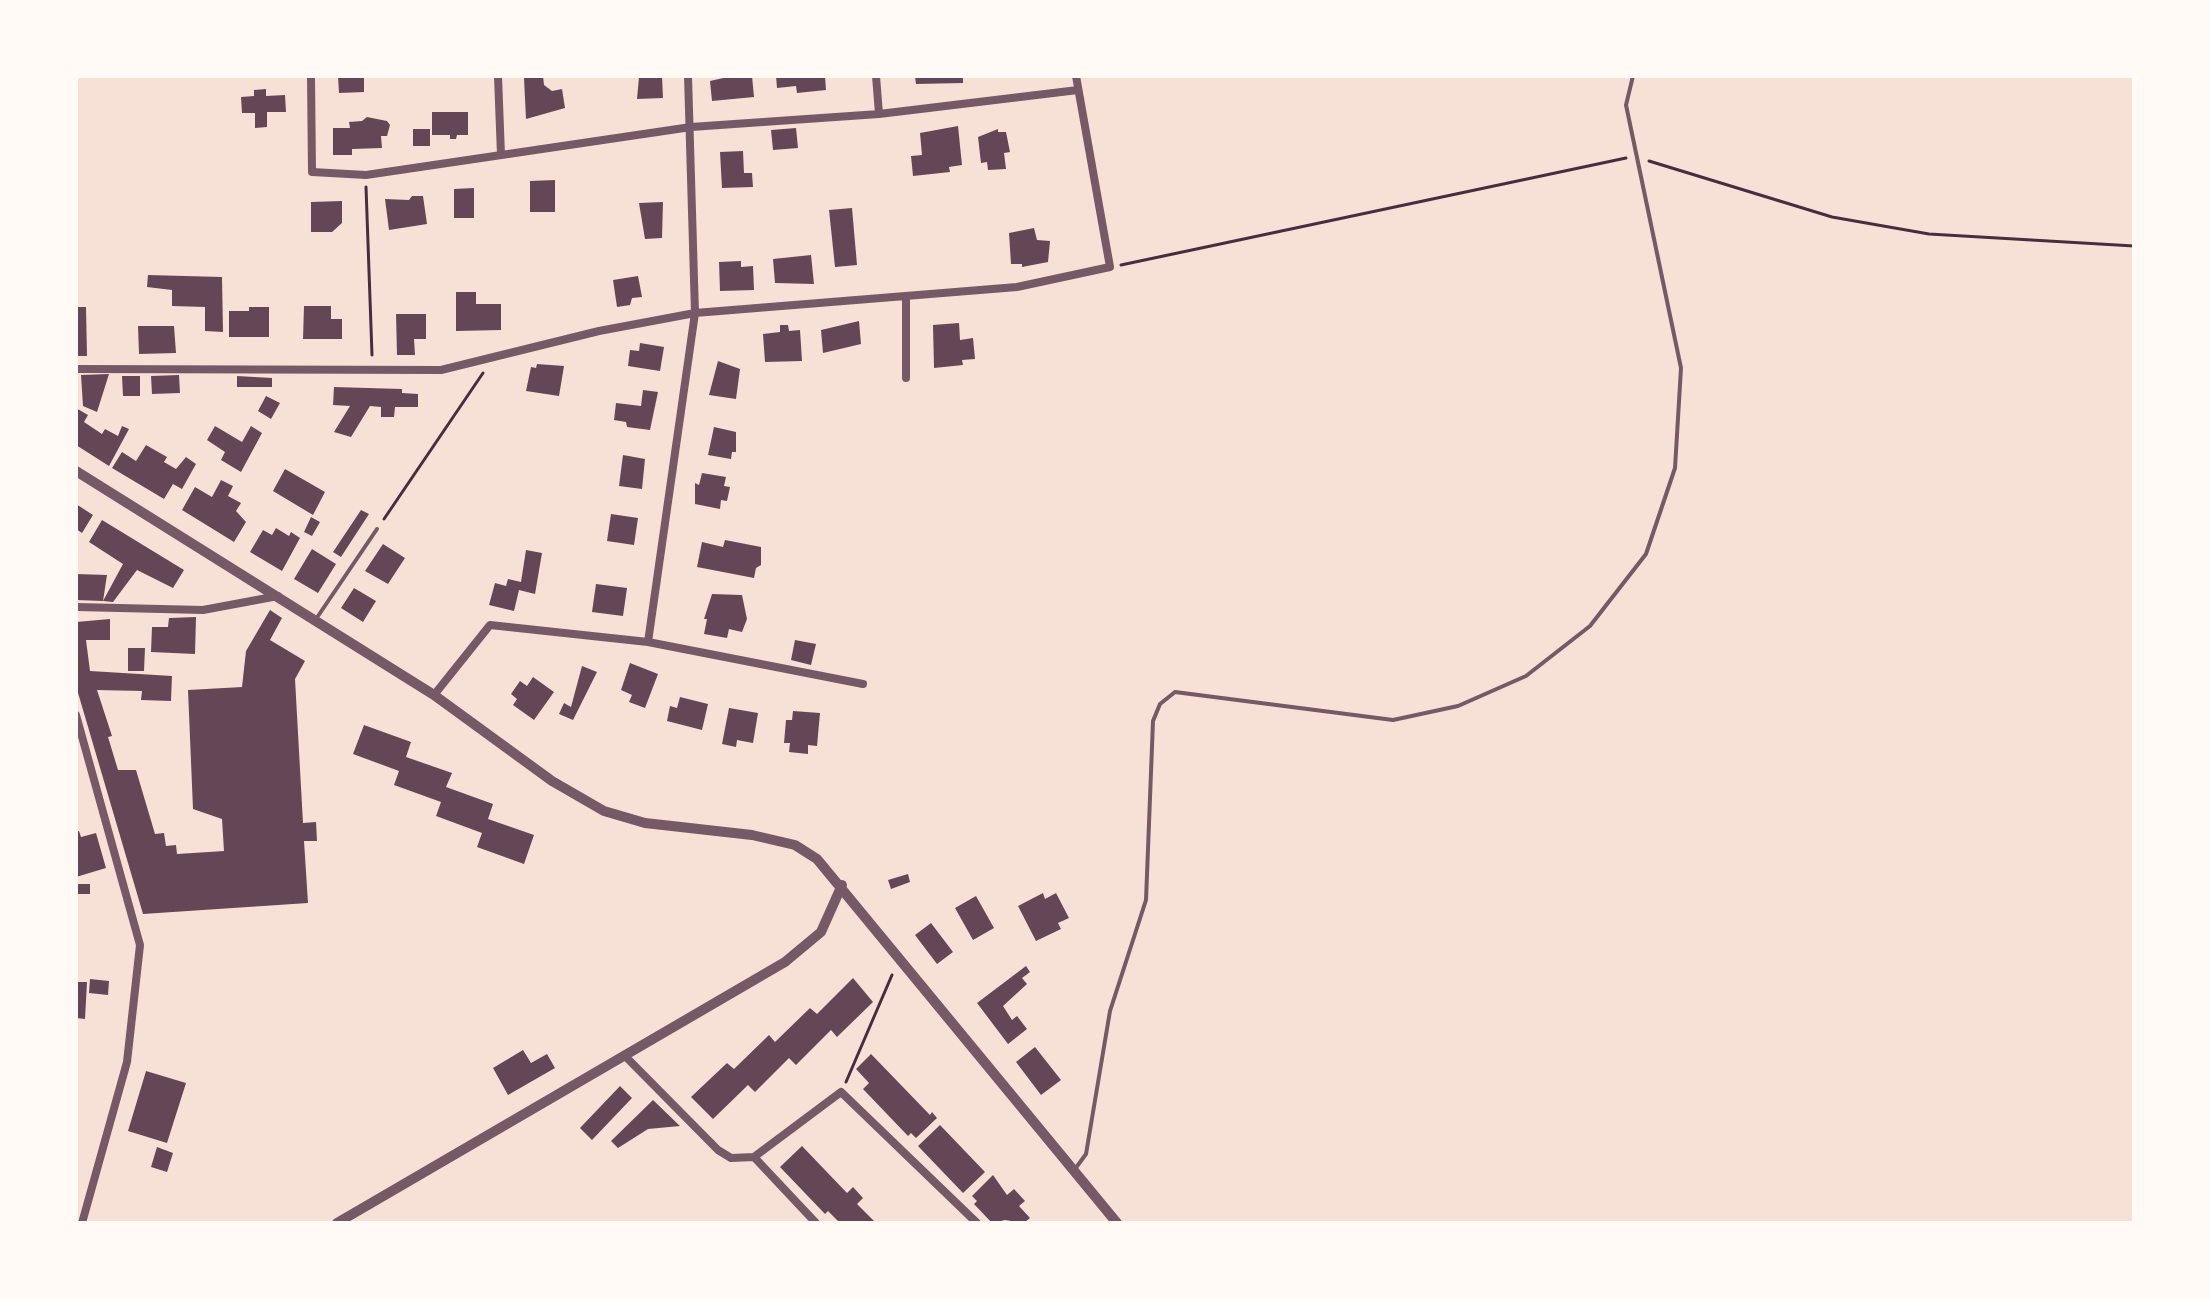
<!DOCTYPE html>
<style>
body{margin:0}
#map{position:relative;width:2210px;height:1299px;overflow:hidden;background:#f7e1d7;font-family:Montserrat,sans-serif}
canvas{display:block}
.frame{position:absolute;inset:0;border:78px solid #fffaf5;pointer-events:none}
</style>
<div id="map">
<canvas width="2210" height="1299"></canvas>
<div class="frame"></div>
</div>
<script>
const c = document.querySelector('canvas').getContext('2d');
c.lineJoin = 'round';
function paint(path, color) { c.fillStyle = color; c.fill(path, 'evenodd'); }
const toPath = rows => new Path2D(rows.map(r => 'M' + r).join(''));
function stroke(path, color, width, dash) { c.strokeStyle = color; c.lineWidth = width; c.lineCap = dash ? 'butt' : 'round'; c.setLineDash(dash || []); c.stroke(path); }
paint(toPath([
 [338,76,364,76,364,92,339,93],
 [543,76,544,85,552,91,562,89,565,108,526,119,524,78],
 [662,76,663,98,637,99,639,77],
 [732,76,752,76,754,97,712,101,710,81],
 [776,76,825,76,826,90,797,93,796,86,777,88],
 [915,76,963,76,963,83,916,84],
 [266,89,266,96,285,95,286,112,267,112,267,127,255,128,255,113,242,113,241,97,254,96,254,90],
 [432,112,468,112,468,135,457,135,456,139,450,139,450,135,432,135],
 [367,117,387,121,390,125,387,136,381,136,382,148,352,149,352,155,333,155,333,128,350,128,349,122,362,121],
 [958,126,962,165,949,167,950,172,913,176,911,156,922,155,920,133],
 [796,128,798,148,773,150,771,130],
 [413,129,430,129,430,146,413,146],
 [998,129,998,132,1006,132,1010,152,1004,153,1006,169,988,170,987,162,981,163,978,137],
 [743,151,744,173,752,173,753,187,722,188,720,152],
 [555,180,555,212,530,212,530,181],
 [474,188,474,218,454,218,454,189],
 [412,196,423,196,427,224,389,230,385,199,409,200],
 [342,201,342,223,332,232,311,232,311,202],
 [663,202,662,238,645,239,639,203],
 [852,208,857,265,835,267,829,210],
 [1034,228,1037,240,1050,241,1048,262,1022,267,1022,264,1011,264,1009,233],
 [811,255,814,284,775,283,773,259],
 [741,261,741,267,753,266,754,290,720,291,719,262],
 [148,275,222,277,223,332,205,331,205,307,172,306,172,290,147,287],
 [638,276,642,297,632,298,630,305,617,307,613,280],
 [456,292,476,292,476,304,501,304,501,330,456,331],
 [304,306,331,306,331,319,342,319,342,339,303,339],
 [76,307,86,307,87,356,76,356],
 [249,307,269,307,269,337,229,337,229,311,249,311],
 [396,314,426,314,426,339,414,339,415,355,397,355],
 [859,321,861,344,823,353,821,330],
 [959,323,960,340,973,338,975,359,962,360,963,365,934,368,933,325],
 [780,325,788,325,789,331,800,330,802,361,765,362,763,334,780,332],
 [138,326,174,326,176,353,139,354],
 [640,343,664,347,660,371,628,366,630,350,639,351],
 [718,361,740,369,736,399,709,395],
 [537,364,564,366,559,396,526,391,531,367,536,368],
 [109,374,97,412,83,406,81,375],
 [179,375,180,393,152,394,151,376],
 [122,376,140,376,140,396,123,396],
 [237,376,272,378,272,387,237,387],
 [334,387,402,389,402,393,418,394,418,407,395,407,394,417,381,417,381,407,370,406,351,437,334,432,350,406,333,405],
 [643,390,658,392,650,430,627,427,626,422,614,420,616,403,641,406],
 [266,396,280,403,271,419,258,411],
 [76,408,88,415,84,422,102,434,105,429,118,436,122,426,129,429,109,466,76,445],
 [215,426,242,442,251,426,262,433,241,472,221,460,225,452,207,440],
 [714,427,736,432,736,452,732,452,731,459,708,455],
 [146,445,167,457,164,462,176,469,186,457,196,464,182,489,173,484,164,499,112,468,122,452,136,461],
 [623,455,645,459,642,489,619,486],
 [285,469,325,492,313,515,273,491],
 [702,473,726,477,724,486,730,487,727,501,721,500,720,509,695,504,695,483,699,485],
 [221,480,233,486,228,496,241,503,236,511,246,522,234,542,182,510,195,487,212,497],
 [76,504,93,515,82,533,76,529],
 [361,510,369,514,341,557,333,552],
 [611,514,638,518,634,545,607,541],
 [311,517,320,522,312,536,304,532],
 [102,520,184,570,173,588,137,570,113,602,103,601,123,564,89,542],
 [276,528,289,536,291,532,300,538,282,571,250,552,263,530,272,535],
 [725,540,761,547,761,565,756,568,754,578,697,567,702,542,723,547],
 [383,544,405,558,388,584,365,571],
 [312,549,336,564,318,593,294,579],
 [526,550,542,553,535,594,519,590,514,611,489,605,495,583,506,586,508,579,521,582],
 [76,574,107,575,103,601,76,600],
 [596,584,627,588,623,616,592,612],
 [354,588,376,601,363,622,341,608],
 [712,594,742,595,747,619,742,632,729,629,727,638,704,634,707,619,704,619],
 [270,610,282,618,270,640,305,661,295,679,303,823,316,822,317,841,304,841,308,903,143,914,76,686,76,622,110,619,110,640,86,640,90,671,172,676,171,701,141,700,142,691,97,690,112,736,108,737,118,770,136,770,155,834,164,833,166,846,176,845,177,854,224,851,222,819,193,809,188,690,242,687,246,651],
 [196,617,195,654,151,652,152,627,168,627,169,618],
 [795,640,816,644,811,665,791,660],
 [128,648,145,648,144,671,128,671],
 [630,663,658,674,645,708,629,702,632,695,621,690],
 [582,666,597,672,573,720,559,714,564,703,571,707],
 [533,677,554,692,534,720,513,705,517,699,511,694,520,681,527,686],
 [680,697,708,704,702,730,667,721,670,706,677,708],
 [729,708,758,713,753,743,737,740,736,747,722,744],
 [793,711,820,713,817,746,808,745,808,754,789,752,790,743,784,743,786,720,792,720],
 [364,725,411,742,406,757,452,773,446,787,493,804,488,819,534,835,524,864,477,847,482,833,436,816,441,802,394,785,399,771,353,754],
 [79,831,81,837,96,833,106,868,76,877,76,832],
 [908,874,910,882,891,889,888,880],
 [76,884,90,884,90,894,76,894],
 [1043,893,1045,899,1056,893,1069,918,1058,923,1061,929,1036,941,1018,906],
 [976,896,994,928,973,940,955,908],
 [931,923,953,952,937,964,915,935],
 [1026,966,1030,972,1022,978,1027,984,1003,1006,1012,1020,1017,1016,1027,1029,1008,1044,977,1003],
 [853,978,873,1002,837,1037,831,1030,796,1065,789,1058,755,1092,748,1085,713,1119,691,1097,727,1063,734,1069,769,1035,775,1042,810,1008,817,1014],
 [90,979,109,981,108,995,89,993],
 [76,982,87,982,85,1019,76,1018],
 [1035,1047,1061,1080,1041,1095,1016,1062],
 [523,1050,531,1063,547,1054,555,1068,508,1095,493,1068],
 [871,1054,930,1115,932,1112,937,1118,916,1138,911,1133,908,1136,863,1089,869,1083,856,1069],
 [146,1071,186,1083,167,1143,128,1131],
 [620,1086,632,1098,592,1140,580,1128],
 [653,1100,680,1126,648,1129,618,1148,611,1141],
 [940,1125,985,1172,963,1193,918,1146],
 [802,1146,847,1193,853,1187,863,1198,857,1204,876,1223,840,1223,828,1211,825,1214,780,1167],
 [157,1147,173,1153,167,1172,151,1167],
 [993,1175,1007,1195,1014,1189,1025,1201,1019,1206,1030,1218,1024,1223,1005,1220,992,1223,974,1204,977,1201,972,1196]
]), '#644757');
stroke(toPath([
 [1649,161,1832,217,1929,234,2134,246],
 [366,187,372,355],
 [1121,265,1626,158],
 [384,519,483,373],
 [846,1082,892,975]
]), '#4a2c40', 3);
stroke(toPath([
 [316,619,377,529],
 [1075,1169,1086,1154,1110,1011,1146,900,1153,721,1160,704,1175,692,1393,720,1458,706,1526,676,1590,626,1646,554,1675,468,1681,368,1626,105,1633,76]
]), '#755966', 4);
stroke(toPath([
 [311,76,312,172,366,175,691,127,879,114,876,76],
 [498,76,501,155],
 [879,114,1078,90],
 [906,296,906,378],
 [76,369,441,370,599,331,695,313,1017,287,1110,267,1076,76],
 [76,607,203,610,278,596],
 [648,642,695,313,688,76],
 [434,695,490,625,648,642,863,684],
 [76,715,140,945,127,1062,82,1223],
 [627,1058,718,1150,731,1158,754,1157,841,1092,977,1223],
 [754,1157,816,1223]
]), '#755966', 8);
stroke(toPath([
 [76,471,434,695,552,781,604,811,645,823,752,835,795,845,817,859,1117,1223],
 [337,1223,785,962,821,932,842,885]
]), '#755966', 10);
</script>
